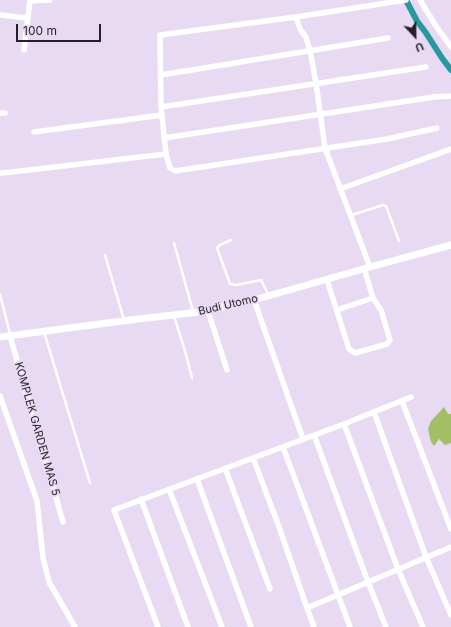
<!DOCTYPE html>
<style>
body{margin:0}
#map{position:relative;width:451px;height:627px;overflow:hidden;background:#e7daf2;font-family:Inter,sans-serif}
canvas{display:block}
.north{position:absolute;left:395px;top:16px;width:40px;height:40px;-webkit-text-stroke:3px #e7daf2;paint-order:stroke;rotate:158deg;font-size:11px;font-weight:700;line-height:16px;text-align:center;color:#241f28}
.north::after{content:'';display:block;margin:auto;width:14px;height:18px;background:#241f28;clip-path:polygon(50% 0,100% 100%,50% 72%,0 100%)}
.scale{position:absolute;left:16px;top:24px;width:85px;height:18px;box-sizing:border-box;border:2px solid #241f28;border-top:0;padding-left:5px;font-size:12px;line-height:14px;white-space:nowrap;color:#241f28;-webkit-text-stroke:3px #e7daf2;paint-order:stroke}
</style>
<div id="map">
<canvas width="451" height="627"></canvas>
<div class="north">U</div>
<div class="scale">100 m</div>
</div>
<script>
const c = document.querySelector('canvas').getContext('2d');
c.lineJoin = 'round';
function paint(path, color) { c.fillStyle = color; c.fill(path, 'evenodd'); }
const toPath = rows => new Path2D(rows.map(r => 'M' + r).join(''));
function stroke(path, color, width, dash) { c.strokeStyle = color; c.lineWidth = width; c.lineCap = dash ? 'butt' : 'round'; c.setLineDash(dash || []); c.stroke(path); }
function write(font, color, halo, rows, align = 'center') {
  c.font = font + ' Inter,sans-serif'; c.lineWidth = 3.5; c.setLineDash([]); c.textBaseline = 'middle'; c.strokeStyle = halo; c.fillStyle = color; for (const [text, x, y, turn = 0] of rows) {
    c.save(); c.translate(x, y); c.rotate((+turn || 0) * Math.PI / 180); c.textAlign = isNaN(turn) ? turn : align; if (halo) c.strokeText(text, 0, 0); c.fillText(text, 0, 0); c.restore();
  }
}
paint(toPath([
 [444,407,448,414,451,414,451,443,445,445,439,439,434,446,431,442,428,429,431,421]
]), '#a2bf65');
stroke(toPath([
 [406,0,417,21,426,33,442,58,451,70]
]), '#26989e', 6);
stroke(toPath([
 [352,215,383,205,386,206,399,241],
 [231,240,220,245,217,248,229,281,230,284,236,285,261,280,269,296],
 [174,243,193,311],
 [105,255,124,320],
 [0,294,10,334],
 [174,316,185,351,192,378],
 [44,332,90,483]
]), '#fff', 2.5);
stroke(toPath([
 [406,0,296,17,160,35,161,107,166,154,170,168,175,171,387,139,437,128],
 [420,0,436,26,451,47],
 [30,1,50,0],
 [0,15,28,18],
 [296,17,300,29,306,37,310,51,316,83,325,148,370,267],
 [24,50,30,0],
 [161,75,388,38],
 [161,107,426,67],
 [0,113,5,113],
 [34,132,162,115],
 [164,138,434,97,451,96],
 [0,173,12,172,166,154],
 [340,189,451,149],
 [327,280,349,349,355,353,387,344,390,340,381,310,373,298,364,268],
 [254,300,303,439],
 [337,310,373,298],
 [208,311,227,370],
 [10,336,63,522],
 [0,396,37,501,43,558,49,582,75,627],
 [402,401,451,529],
 [374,412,426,557,451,615],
 [344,424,398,569,423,627],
 [314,435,368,582,386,627],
 [283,447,350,627],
 [253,458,278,524,307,608],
 [225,468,270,589],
 [197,479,251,627],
 [169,489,222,627],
 [141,499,188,627],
 [158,627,114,510,344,424,411,397],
 [314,627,307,608,451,547]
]), '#fff', 5.5);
stroke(toPath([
 [0,337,138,319,199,312,254,300,370,267,451,245]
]), '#fff', 7);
write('11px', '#241f28', '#e7daf2', [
 ["Budi Utomo",228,305,-13],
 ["KOMPLEK GARDEN MAS 5",37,429,74]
]);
</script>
